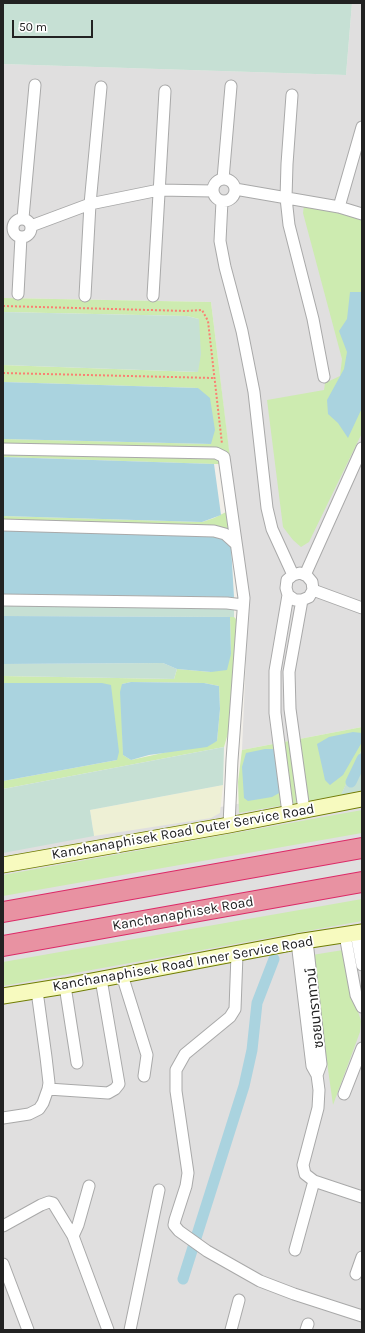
<!DOCTYPE html>
<meta charset="utf-8">
<style>
body{margin:0}
#map{position:relative;width:365px;height:1333px;overflow:hidden;background:#f2efe9;font-family:Karla,sans-serif}
canvas{display:block}
.frame{position:absolute;inset:0;border:4px solid #222;pointer-events:none}
.scale{position:absolute;left:12px;top:20px;width:81px;height:18px;box-sizing:border-box;border:2px solid #222;border-top:0;padding-left:5px;font-size:12px;line-height:14px;white-space:nowrap;color:#222;-webkit-text-stroke:3px #fff;paint-order:stroke}
</style>
<div id="map">
<canvas width="365" height="1333"></canvas>
<div class="frame"></div>
<div class="scale">50 m</div>
</div>
<script>
const c = document.querySelector('canvas').getContext('2d');
c.lineJoin = 'round';
function paint(path, color) { c.fillStyle = color; c.fill(path, 'evenodd'); }
const toPath = rows => new Path2D(rows.map(r => 'M' + r).join(''));
function stroke(path, color, width, dash) { c.strokeStyle = color; c.lineWidth = width; c.lineCap = dash ? 'butt' : 'round'; c.setLineDash(dash || []); c.stroke(path); }
function write(font, color, halo, rows, align = 'center') {
  c.font = font + ' Karla,"Noto Sans Thai",sans-serif'; c.lineWidth = 3.5; c.setLineDash([]); c.textBaseline = 'middle'; c.strokeStyle = halo; c.fillStyle = color; for (const [text, x, y, turn = 0] of rows) {
    c.save(); c.translate(x, y); c.rotate((+turn || 0) * Math.PI / 180); c.textAlign = isNaN(turn) ? turn : align; if (halo) c.strokeText(text, 0, 0); c.fillText(text, 0, 0); c.restore();
  }
}
paint(toPath([
 [352,3,362,3,362,727,242,750,248,611,211,302,3,298,3,64,346,75],
 [362,781,362,1330,3,1330,3,847]
]), '#e0dfdf');
paint(toPath([
 [223,785,220,813,211,818,94,836,90,810]
]), '#eef0d5');
paint(toPath([
 [305,198,362,214,362,433,309,542,301,547,293,540,283,527,267,400,324,390,325,383,340,376,342,359,303,213],
 [3,298,211,302,230,458,219,464,214,464,3,457,3,439,211,444,198,388,3,382,3,365,198,372,199,319,187,316,3,312],
 [228,511,231,546,3,530,3,516,202,522,214,518],
 [230,617,234,617,238,621,229,730,224,747,3,789,3,781,117,760,102,683,3,683,3,676,174,679,177,669,211,672,231,654],
 [131,682,204,683,219,686,220,709,217,741,131,760,123,755,122,684],
 [362,727,362,749,341,795,239,813,238,782,242,750],
 [362,810,362,833,3,896,3,875],
 [362,899,362,921,3,986,3,962],
 [343,950,350,986,361,1021,360,1032,333,1105,312,955]
]), '#cdebb0');
paint(toPath([
 [3,3,352,3,346,75,3,64],
 [3,312,187,316,199,319,201,354,198,372,3,365],
 [3,594,234,597,234,617,3,616],
 [163,663,177,669,174,679,3,676,3,664],
 [224,747,223,785,90,810,94,836,3,853,3,789],
 [362,749,362,790,341,795]
]), '#c6e0d4');
paint(toPath([
 [350,292,362,292,362,408,348,438,338,423,328,414,327,400,344,369,347,352,339,331,347,319],
 [3,382,198,388,210,398,215,430,211,444,3,439],
 [3,457,214,464,221,515,202,522,3,516],
 [3,530,184,535,224,538,231,546,234,597,3,594],
 [3,616,230,617,231,654,227,670,211,672,177,669,163,663,3,664],
 [131,682,204,683,219,686,220,709,217,741,207,747,149,755,131,760,123,755,120,692,122,684],
 [3,683,102,683,111,685,119,752,117,760,3,781],
 [353,732,362,733,362,742,343,775,330,785,325,780,317,744,329,737],
 [265,749,275,749,281,792,272,797,248,801,244,798,242,767,246,753]
]), '#aad3df');
stroke(toPath([
 [351,782,362,759],
 [183,1279,244,1086,252,1050,257,1003,274,959]
]), '#aad3df', 11);
const street = toPath([
 [292,95,287,164,286,198,289,225,313,319,324,377],
 [223,179,231,86],
 '213 190a11 11 0 1 1 22 0a11 11 0 1 1-22 0Z',
 [235,189,339,207,362,214],
 [222,201,220,241,225,267,242,331,254,392,267,508,272,529,293,575],
 [339,207,362,127],
 [23,218,35,85],
 '13 228a9 9 0 1 1 18 0a9 9 0 1 1-18 0Z',
 [31,226,90,204,159,190,213,191],
 [18,294,21,237],
 [85,296,90,204,101,87],
 [153,296,165,91],
 [3,449,216,453,224,457,244,598,232,760,229,825],
 [3,525,214,531,225,534,236,544],
 [305,575,362,448],
 [313,590,362,608],
 [288,595,295,600,302,600,309,597,313,590,312,582,307,576,300,573,293,575,287,580,286,588,288,595,275,671,275,713,288,813],
 [3,600,227,603,243,605],
 [302,600,289,672,290,709,304,810],
 [356,933,362,965],
 [345,935,356,995,362,1007],
 [307,941,321,1064,317,1075],
 [297,942,312,1066,317,1075,319,1090,318,1108,303,1165,305,1174,314,1181,362,1197],
 [237,954,235,1009,230,1017,185,1054,176,1070,176,1091,188,1173,186,1186,175,1220,174,1225,179,1231,207,1251,260,1281,294,1294,362,1316],
 [122,975,147,1055,144,1076],
 [65,986,77,1063],
 [48,1089,108,1093,115,1089,119,1084,101,979],
 [344,1094,362,1048],
 [3,1118,29,1114,39,1109,43,1103,48,1089,49,1083,46,1057,37,991],
 [3,1226,41,1205,49,1202,53,1203,73,1236,108,1330],
 [73,1236,78,1225,89,1186],
 [295,1250,314,1181],
 [3,1264,28,1330],
 [356,1274,362,1257],
 [130,1330,159,1190],
 [231,1330,239,1300],
 [306,1330,308,1324]
]);
const secondary = toPath([
 [3,865,229,825,362,799],
 [3,996,65,986,297,942,362,932]
]);
const highway = toPath([
 [3,912,362,848],
 [3,946,362,882]
]);
stroke(street, '#a9a9a9', 13);
stroke(secondary, '#707d05', 17);
stroke(highway, '#dc2a67', 22);
stroke(toPath([
 [3,306,186,311,202,310,208,321,222,444],
 [3,373,214,378]
]), '#fa8072', 2, [2, 2]);
stroke(street, '#fff', 11);
stroke(secondary, '#f7fabf', 15);
stroke(highway, '#e892a2', 20);
write('14px', '#222', '#fff', [
 ["Kanchanaphisek Road Outer Service Road",183,832,-10],
 ["Kanchanaphisek Road",183,914,-10],
 ["Kanchanaphisek Road Inner Service Road",183,964,-10],
 ["ซอยนาราทาวน์",315,1008,-96]
]);
</script>
